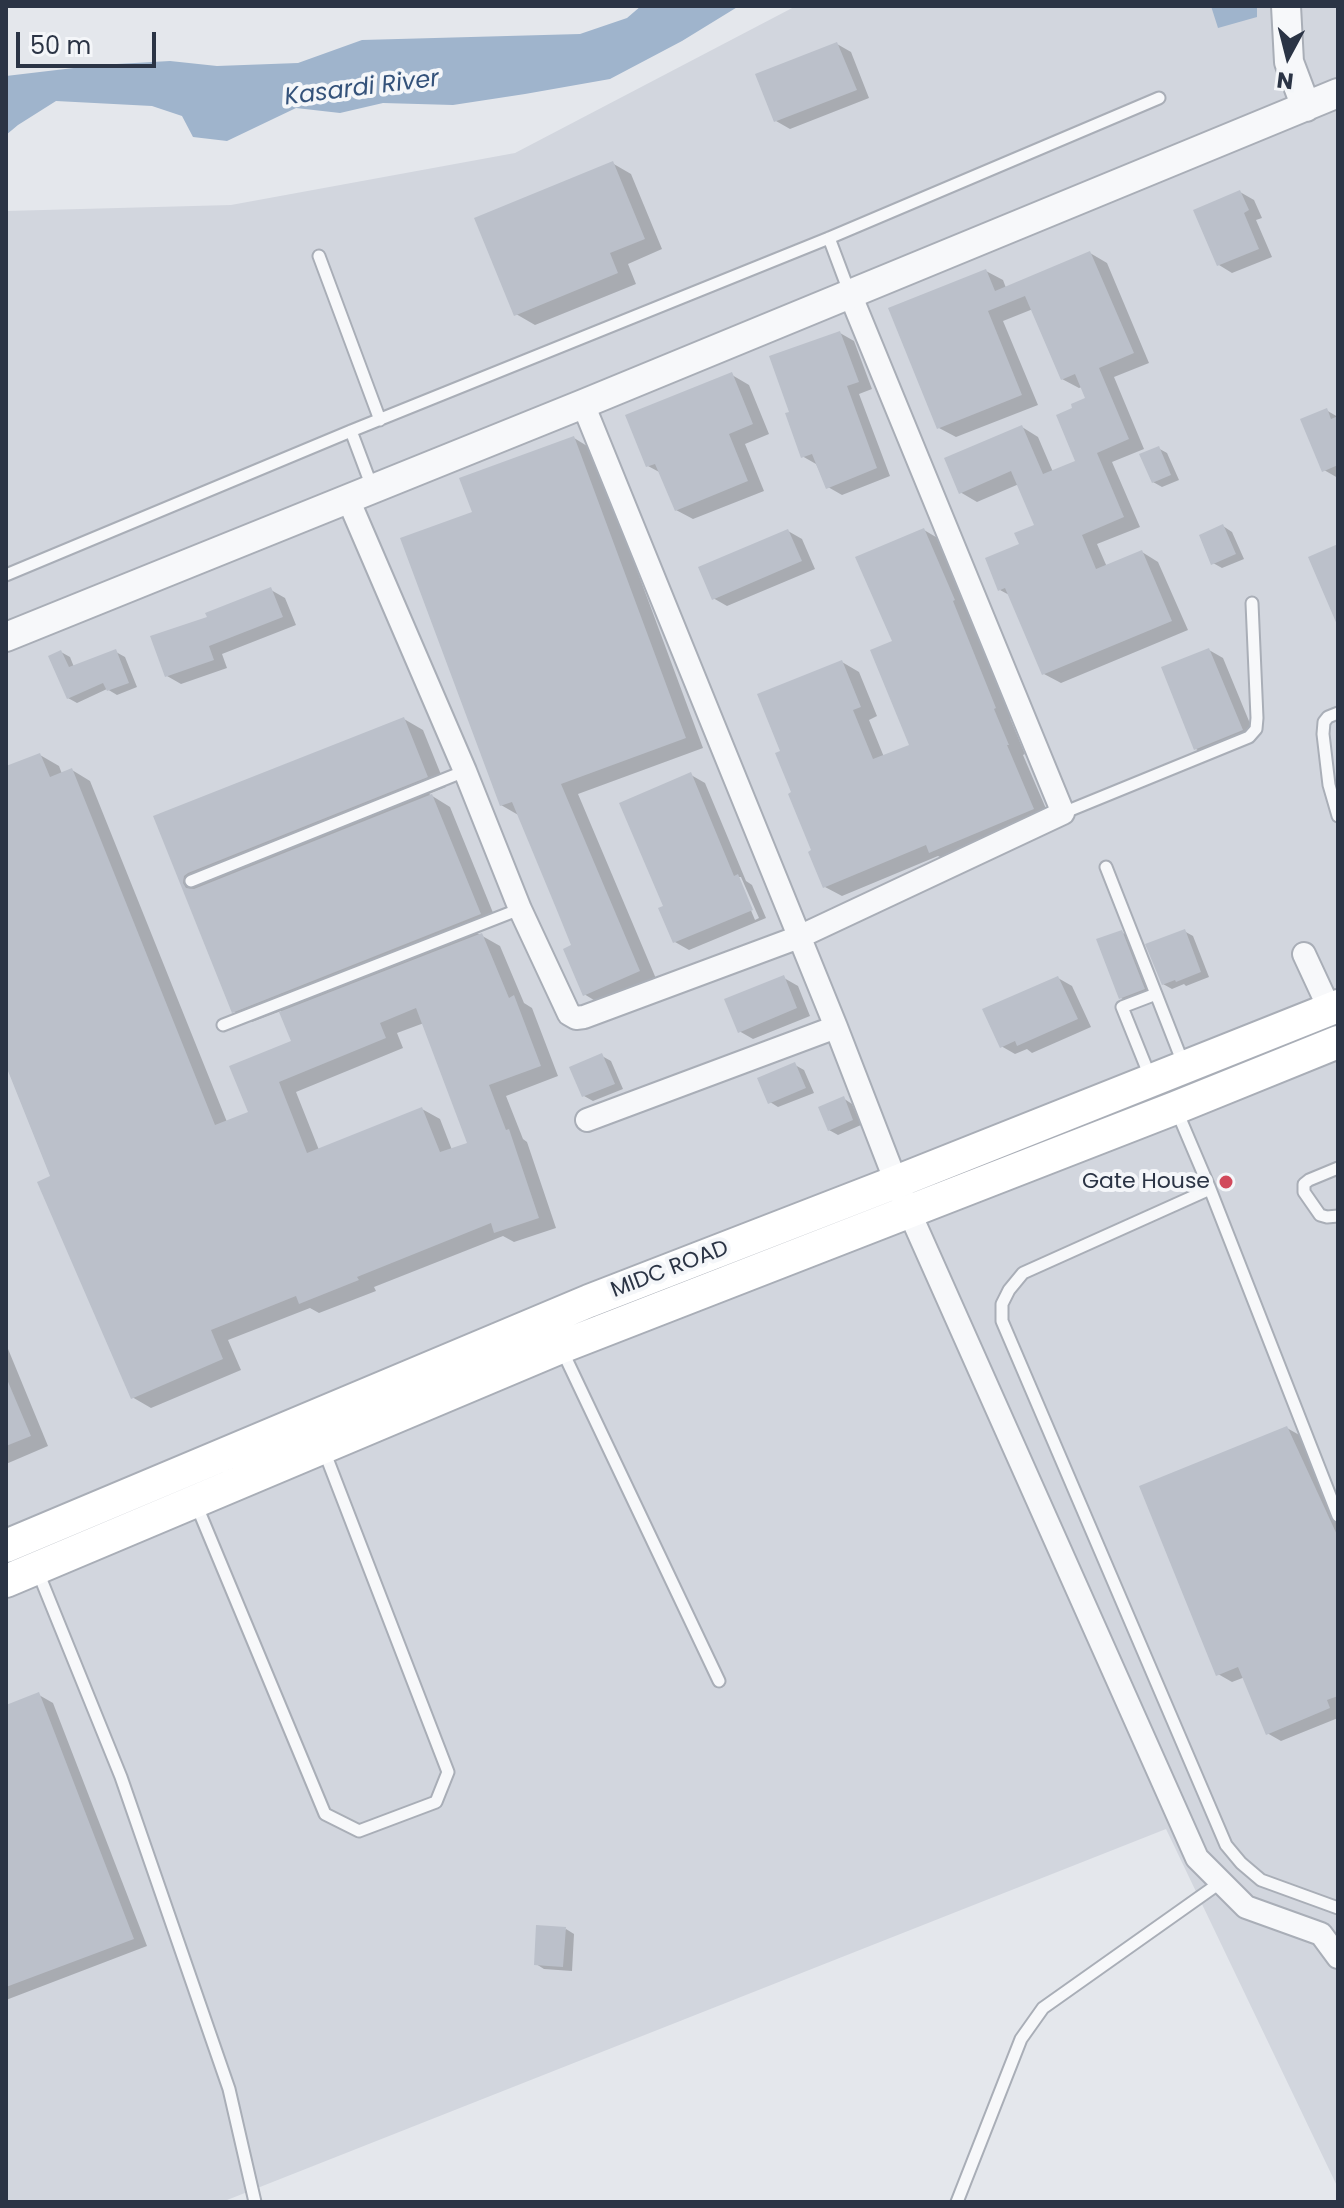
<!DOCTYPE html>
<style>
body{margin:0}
#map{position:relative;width:1344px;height:2208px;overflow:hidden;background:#e4e7ec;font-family:Poppins,sans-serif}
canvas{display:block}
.frame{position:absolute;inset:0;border:8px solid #2b3445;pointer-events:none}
.north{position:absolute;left:1248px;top:16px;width:80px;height:80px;-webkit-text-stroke:6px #f4f6f9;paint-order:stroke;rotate:187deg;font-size:22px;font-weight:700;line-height:32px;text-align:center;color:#2b3445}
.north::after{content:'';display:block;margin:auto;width:28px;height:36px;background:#2b3445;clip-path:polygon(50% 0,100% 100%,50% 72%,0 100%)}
.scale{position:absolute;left:16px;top:32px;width:140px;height:36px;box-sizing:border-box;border:4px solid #2b3445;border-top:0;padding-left:10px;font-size:24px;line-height:28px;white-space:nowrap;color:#2b3445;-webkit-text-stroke:6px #f4f6f9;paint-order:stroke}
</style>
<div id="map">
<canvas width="1344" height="2208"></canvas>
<div class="frame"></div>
<div class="north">N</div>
<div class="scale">50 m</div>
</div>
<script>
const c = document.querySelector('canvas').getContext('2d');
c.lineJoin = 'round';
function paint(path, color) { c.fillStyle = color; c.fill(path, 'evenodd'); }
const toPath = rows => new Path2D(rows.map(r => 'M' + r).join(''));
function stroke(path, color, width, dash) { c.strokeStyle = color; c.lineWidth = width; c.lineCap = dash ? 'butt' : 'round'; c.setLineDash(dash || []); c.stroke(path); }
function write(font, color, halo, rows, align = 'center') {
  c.font = font + ' Poppins,sans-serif'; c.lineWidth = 8; c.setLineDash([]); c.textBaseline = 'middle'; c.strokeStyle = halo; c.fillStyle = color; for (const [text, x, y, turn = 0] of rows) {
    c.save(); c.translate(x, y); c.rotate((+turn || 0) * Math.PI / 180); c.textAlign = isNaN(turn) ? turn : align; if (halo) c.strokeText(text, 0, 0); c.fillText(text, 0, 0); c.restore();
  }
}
paint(toPath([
 [796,6,1338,6,1338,2188,1166,1829,222,2202,6,2202,6,211,231,205,515,153]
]), '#d2d6de');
paint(toPath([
 [641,6,739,6,682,41,610,79,525,94,453,105,383,103,340,113,296,108,227,141,193,137,182,116,152,106,56,101,18,125,6,135,6,76,99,65,170,61,217,66,298,63,362,40,580,34,627,18],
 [1211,6,1257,6,1257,17,1218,28]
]), '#9fb4cc');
paint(toPath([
 [837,44,851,52,869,98,790,129,776,121],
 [612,163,631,174,662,249,628,264,636,284,535,325,516,314],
 [1240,192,1254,200,1262,218,1256,220,1272,257,1232,273,1219,265],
 [1090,253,1107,263,1149,363,1114,377,1144,449,1112,462,1140,527,1097,544,1107,567,1142,552,1158,562,1188,630,1061,683,1044,674,1011,596,1000,590,1022,545,1036,526,1019,484,977,502,960,492,1022,427,1038,437,1053,472,1078,462,1087,400,1082,387,1079,388,1062,379,1033,309,1003,321,1038,405,956,437,939,428,986,271,1003,280,1006,288],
 [840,333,854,341,872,389,859,394,890,476,842,495,828,487,816,464,802,456],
 [732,375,749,385,769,434,745,444,764,491,693,519,676,510,661,473,648,466],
 [1326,410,1338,417,1338,478,1324,470],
 [574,438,592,449,703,748,578,794,657,981,602,1005,584,994,574,946,520,816,501,805],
 [1158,448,1167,453,1179,480,1162,487,1153,482],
 [1223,526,1232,532,1244,559,1222,568,1213,563],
 [924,530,941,540,1012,717,1010,718,1025,754,1023,755,1050,818,948,861,938,856,842,896,825,887,814,852,842,662,859,672,877,716,869,720,884,757,912,746,895,642],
 [788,531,802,539,815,569,727,606,713,598],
 [271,590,285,598,296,625,222,654,227,668,181,684,167,676,210,618],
 [1209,650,1223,658,1256,738,1210,757,1196,749],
 [61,652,70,657,74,667,116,652,125,657,137,687,117,695,107,689,77,703,68,698],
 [404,719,423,730,446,787,429,794,450,807,498,925,477,933,500,946,524,1003,532,1008,558,1076,506,1096,523,1139,527,1142,556,1228,514,1242,503,1236,374,1287,376,1291,319,1313,310,1308,228,1340,241,1370,151,1408,132,1397,53,1177,6,1061,6,769,40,755,59,766,62,774,72,770,90,781,227,1122,251,1113,294,1042,281,1011,252,1022,233,1011,155,817],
 [424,1023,470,1144,452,1150,440,1119,422,1109,319,1150,296,1092,403,1048,397,1033],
 [691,775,705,783,746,881,752,885,766,918,689,950,675,942,665,907],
 [737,877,741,877,759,918,755,920],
 [1184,931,1193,936,1209,977,1186,986,1184,984,1172,989,1163,984],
 [1121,932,1135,940,1158,997,1135,1006,1121,998],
 [784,978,798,986,810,1016,753,1039,739,1031],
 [1058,978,1072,986,1091,1027,1032,1053,1027,1049,1015,1054,1001,1046],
 [602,1056,611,1061,623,1089,593,1101,584,1096],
 [795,1065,804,1070,814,1093,778,1107,770,1102],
 [843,1098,852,1104,861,1125,838,1135,829,1130],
 [6,1344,48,1446,6,1464],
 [1287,1428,1301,1436,1338,1517,1338,1718,1281,1741,1267,1733,1245,1677,1232,1682,1218,1674],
 [39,1695,53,1703,147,1946,6,2000,6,1707],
 [566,1929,574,1934,572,1971,544,1969,536,1964]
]), '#0003');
paint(toPath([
 [837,42,857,90,774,122,755,74],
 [613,161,645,239,610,253,618,273,514,316,474,218],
 [1240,190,1249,210,1244,213,1259,249,1217,266,1193,210],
 [1090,251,1134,353,1099,368,1129,439,1097,453,1124,517,1082,535,1096,569,1142,550,1172,621,1042,675,1005,588,998,591,985,558,1019,544,1014,533,1034,525,1011,471,959,494,944,458,1022,425,1043,474,1075,461,1056,415,1072,408,1071,404,1085,398,1075,374,1061,380,1025,296,988,311,1022,395,937,429,888,308,986,269,995,291],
 [840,331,859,382,847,386,877,468,826,489,812,454,801,458,785,413,789,412,769,356],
 [732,372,753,424,729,434,748,481,675,511,655,464,646,467,625,415],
 [1327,408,1331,419,1338,416,1338,465,1322,472,1300,419],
 [574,436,686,738,561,784,640,971,583,996,563,949,571,945,556,908,512,802,500,806,400,538,472,512,459,478],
 [1159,446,1171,475,1152,483,1139,454],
 [1223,524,1236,554,1211,565,1199,535],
 [924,528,955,600,953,601,996,708,994,709,1009,745,1007,745,1034,809,929,853,926,845,823,888,808,852,811,850,788,794,791,792,775,753,780,751,757,694,842,660,861,707,853,710,873,759,909,745,870,650,892,641,855,557],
 [788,529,802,561,712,600,698,567],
 [1338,544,1338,627,1308,557],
 [271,587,283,617,209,646,214,660,165,677,150,636,207,617,205,613],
 [1209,648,1243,730,1194,750,1161,667],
 [116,649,129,683,107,691,103,683,67,699,48,656,61,650,69,667],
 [404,717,428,777,188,873,184,876,183,883,186,888,194,889,432,794,481,914,232,1013,153,816],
 [40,753,50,777,72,768,215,1125,248,1112,229,1066,291,1041,279,1012,482,933,509,998,514,995,541,1066,489,1085,506,1130,509,1129,539,1218,494,1233,491,1223,357,1277,359,1280,299,1304,296,1296,211,1330,223,1359,131,1399,37,1182,50,1176,6,1066,6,766],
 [416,1008,467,1143,440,1152,422,1107,307,1153,279,1082,386,1038,380,1023],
 [691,772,734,876,738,874,753,910,673,943,658,908,663,906,619,803],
 [1185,929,1201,972,1176,982,1175,980,1162,985,1145,944],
 [1122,930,1145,989,1119,999,1096,939],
 [784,975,797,1008,738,1033,724,999],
 [1058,976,1078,1019,1017,1046,1015,1041,1000,1048,982,1009],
 [602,1053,615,1084,582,1097,569,1067],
 [795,1062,806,1088,768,1104,757,1078],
 [844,1096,853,1120,828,1131,818,1107],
 [6,1377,31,1436,6,1446],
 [1287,1426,1338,1537,1338,1696,1327,1700,1330,1708,1266,1735,1238,1667,1216,1676,1139,1486],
 [39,1692,134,1939,6,1987,6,1705],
 [536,1925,566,1927,563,1967,534,1965]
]), '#bbc0ca');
const service = toPath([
 [829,238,850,294],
 [319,256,380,420],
 [351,431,372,487],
 [6,575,351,431,829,238,1159,98],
 [1338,713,1328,717,1324,722,1323,734,1329,785,1338,816],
 [1063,813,1249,737,1256,729,1257,718,1252,603],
 [1106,867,1156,994],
 [191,881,465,771],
 [223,1025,520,909],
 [1151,1079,1122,1007,1156,994,1183,1063],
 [1176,1109,1210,1189,1023,1273,1009,1290,1002,1304,1002,1321,1226,1845,1241,1863,1261,1880,1338,1908],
 [1338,1168,1309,1180,1304,1184,1304,1192,1320,1215,1327,1217,1338,1216],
 [1210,1189,1338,1516],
 [561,1348,719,1681],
 [196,1504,325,1814,359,1831,436,1802,448,1772,323,1448],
 [38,1572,121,1777,229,2089,255,2202],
 [957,2202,1021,2039,1043,2008,1221,1882]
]);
const minor = toPath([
 [583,404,836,1027,896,1182,1197,1858,1246,1907,1321,1934,1338,1957],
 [348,499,465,771,520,909,569,1014,576,1018,584,1017,799,937,1063,813,850,294],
 [1304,954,1330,1010],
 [587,1120,836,1027]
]);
const tertiary = toPath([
 [1286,6,1289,62,1306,107],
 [6,637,583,404,1338,93]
]);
const secondary = toPath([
 [6,1546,589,1301,896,1182,1338,1006],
 [6,1581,561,1347,1175,1108,1338,1042]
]);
stroke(service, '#a9aeb7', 15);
stroke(minor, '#a9aeb7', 26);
stroke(tertiary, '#a9aeb7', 32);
stroke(secondary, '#a9aeb7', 36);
stroke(service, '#f7f8fa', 11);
stroke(minor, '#f7f8fa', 22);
stroke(tertiary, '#f7f8fa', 28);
stroke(secondary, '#fff', 32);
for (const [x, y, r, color] of [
 [1226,1182,8,"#d1495b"]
]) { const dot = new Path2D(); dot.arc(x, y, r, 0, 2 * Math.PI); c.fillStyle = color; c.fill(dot); stroke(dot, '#f4f6f9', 3); }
write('22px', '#2b3445', '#f4f6f9', [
 ["Gate House",1210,1182]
], 'right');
write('22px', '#2b3445', '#f4f6f9', [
 ["MIDC ROAD",670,1270,-21]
]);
write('italic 24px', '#34527a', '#f4f6f9', [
 ["Kasardi River",362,89,-7]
]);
</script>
